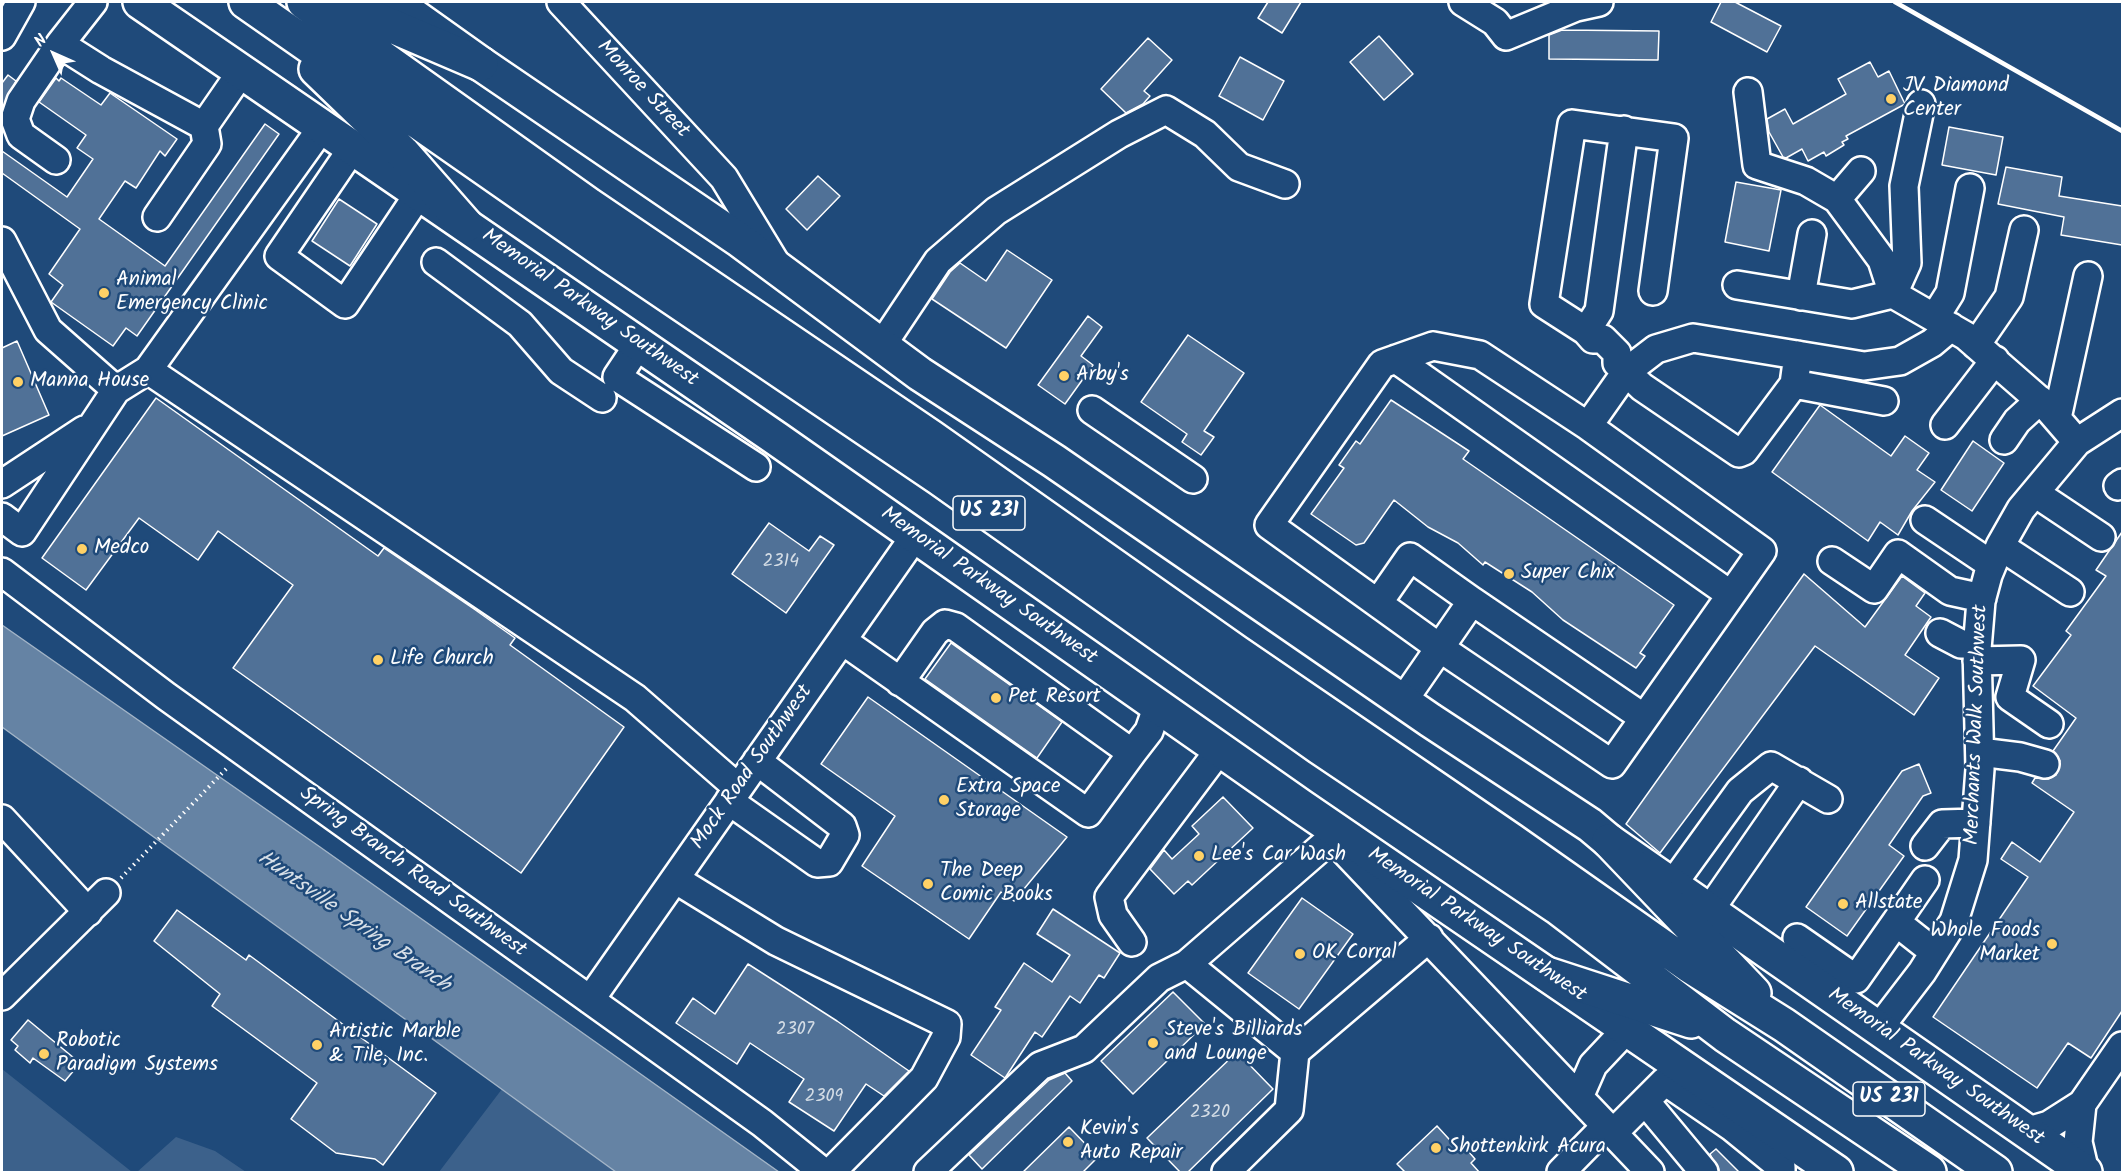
<!DOCTYPE html>
<style>
body{margin:0}
#map{position:relative;width:2124px;height:1174px;overflow:hidden;background:#1f4a7a;font-family:Kalam,sans-serif}
canvas{display:block}
.frame{position:absolute;inset:0;border:3px solid #fff;pointer-events:none}
.north{position:absolute;left:24px;top:24px;width:60px;height:60px;-webkit-text-stroke:4px #1f4a7a;paint-order:stroke;rotate:315deg;font-size:16px;font-weight:700;line-height:24px;text-align:center;color:#fff}
.north::after{content:'';display:block;margin:auto;width:21px;height:27px;background:#fff;clip-path:polygon(50% 0,100% 100%,50% 72%,0 100%)}
</style>
<div id="map">
<canvas width="2124" height="1174"></canvas>
<div class="frame"></div>
<div class="north">N</div>
</div>
<script>
const c = document.querySelector('canvas').getContext('2d');
c.lineJoin = 'round';
function paint(path, color) { c.fillStyle = color; c.fill(path, 'evenodd'); }
const toPath = rows => new Path2D(rows.map(r => 'M' + r).join(''));
function stroke(path, color, width, dash) { c.strokeStyle = color; c.lineWidth = width; c.lineCap = dash ? 'butt' : 'round'; c.setLineDash(dash || []); c.stroke(path); }
function write(font, color, halo, rows, align = 'center') {
  c.font = font + ' Kalam,sans-serif'; c.lineWidth = 5; c.setLineDash([]); c.textBaseline = 'middle'; c.strokeStyle = halo; c.fillStyle = color; for (const [text, x, y, turn = 0] of rows) {
    c.save(); c.translate(x, y); c.rotate((+turn || 0) * Math.PI / 180); c.textAlign = isNaN(turn) ? turn : align; if (halo) c.strokeText(text, 0, 0); c.fillText(text, 0, 0); c.restore();
  }
}
paint(toPath([
 [2,1069,132,1172,2,1172],
 [502,1089,559,1130,616,1172,439,1172],
 [176,1137,215,1151,246,1172,137,1172]
]), '#3c618b');
const water = toPath([
 [2,625,320,847,779,1172,616,1172,2,727,2,625]
]);
paint(water, '#6583a4');
stroke(water, '#a3b5c8', 1.5);
const building = toPath([
 [1268,2,1301,2,1282,33,1258,18,1268,2],
 [1721,2,1735,2,1781,26,1767,52,1711,22,1721,2],
 [1562,30,1659,31,1658,60,1549,59,1549,35,1562,30],
 [1379,36,1413,74,1384,100,1350,62,1379,36],
 [1148,38,1172,60,1144,91,1150,96,1143,104,1126,113,1101,89,1148,38],
 [1240,57,1284,81,1263,120,1219,96,1240,57],
 [1870,62,1878,77,1889,71,1905,104,1846,136,1848,139,1842,142,1844,145,1826,156,1824,152,1808,161,1802,149,1786,158,1783,157,1769,132,1767,119,1785,109,1793,124,1846,94,1838,79,1870,62],
 [8,75,16,81,2,110,2,83,8,75],
 [56,78,59,81,61,78,101,105,110,93,177,139,165,156,160,151,136,188,125,181,99,219,165,266,265,124,279,134,137,336,126,328,113,346,51,302,63,285,49,274,80,229,2,173,2,151,67,197,93,159,77,148,86,135,39,102,56,78],
 [1949,127,2003,137,1996,175,1942,165,1949,127],
 [2006,167,2062,177,2059,196,2122,206,2122,245,2061,235,2064,217,1998,204,2006,167],
 [818,176,840,196,807,230,786,209,818,176],
 [1736,182,1781,190,1769,251,1725,242,1736,182],
 [339,199,377,224,350,266,312,241,339,199],
 [1007,250,1052,280,1006,348,932,299,950,272,960,263,986,281,1007,250],
 [1088,316,1102,327,1081,356,1093,365,1065,404,1038,385,1088,316],
 [1188,335,1244,373,1204,431,1214,437,1201,455,1182,442,1187,434,1141,402,1188,335],
 [17,341,49,415,2,436,2,348,17,341],
 [156,398,378,556,384,548,474,609,515,638,510,645,624,727,521,873,233,668,293,585,218,531,198,560,139,518,86,590,42,558,156,398],
 [1391,400,1469,451,1463,459,1674,605,1640,653,1645,656,1636,668,1563,620,1532,592,1485,562,1483,565,1458,543,1428,527,1394,500,1364,543,1356,545,1311,514,1344,468,1339,465,1356,441,1360,444,1391,400],
 [1820,405,1891,456,1905,436,1929,453,1917,470,1935,482,1912,511,1898,535,1880,522,1868,541,1772,472,1820,405],
 [1973,441,2004,463,1972,511,1941,490,1973,441],
 [769,523,809,551,820,536,834,545,786,613,732,574,769,523],
 [2122,532,2122,1011,2091,1058,2068,1043,2037,1088,1933,1017,2028,877,2001,859,2012,842,2040,862,2074,812,2032,783,2035,778,2048,779,2056,775,2060,761,2053,751,2076,718,2033,686,2071,635,2066,631,2106,576,2096,570,2122,532],
 [1804,574,1865,627,1902,576,1925,593,1916,606,1931,617,1905,655,1939,678,1914,715,1815,646,1660,853,1626,824,1804,574],
 [951,643,1062,722,1037,758,925,679,951,643],
 [868,697,1067,837,1014,901,1001,892,969,939,862,866,895,816,821,764,868,697],
 [1919,764,1931,793,1923,796,1889,845,1904,856,1847,936,1806,907,1902,771,1919,764],
 [1223,797,1253,828,1192,885,1188,881,1174,894,1150,869,1164,850,1172,859,1199,834,1192,826,1223,797],
 [1302,898,1353,934,1299,1009,1248,973,1302,898],
 [1053,909,1120,953,1104,978,1099,975,1080,1003,1070,996,1042,1037,1035,1032,1005,1078,971,1055,1001,1010,995,1007,1024,963,1052,982,1070,955,1037,934,1053,909],
 [177,910,246,960,249,955,436,1093,383,1165,375,1159,336,1153,291,1119,317,1083,212,1006,220,994,154,941,177,910],
 [748,964,837,1021,909,1071,884,1096,866,1084,834,1131,789,1102,804,1079,750,1043,737,1064,676,1023,693,998,715,1014,748,964],
 [1173,992,1205,1024,1133,1094,1101,1061,1173,992],
 [28,1020,80,1063,65,1081,33,1058,30,1063,15,1050,18,1046,11,1040,28,1020],
 [1237,1052,1273,1089,1187,1173,1181,1173,1147,1138,1237,1052],
 [1065,1073,1072,1081,982,1169,969,1155,1049,1080,1065,1073],
 [1437,1126,1459,1150,1463,1145,1475,1159,1471,1163,1480,1173,1406,1173,1397,1164,1437,1126],
 [1069,1127,1098,1157,1082,1173,1022,1173,1069,1127],
 [1716,1149,1740,1173,1719,1173,1710,1154,1716,1149]
]);
paint(building, '#507197');
stroke(building, '#fff', 1.5);
const minor = toPath([
 [93,2,60,44,101,70,204,126],
 [561,2,724,178,775,262],
 [1463,2,1495,22,1506,36,1576,7,1599,2],
 [2,36,21,2],
 [1748,92,1757,165,1806,181,1837,199,1882,260,1893,294],
 [323,126,148,370,635,698,738,788],
 [1624,130,1599,311,1586,331,1593,339,1603,339,1617,353,1617,363,1642,387,1739,453,1744,451,1794,384,1798,355],
 [354,146,279,256,345,304,420,192],
 [56,160,21,135,15,119,21,101,60,44],
 [1837,199,1861,171],
 [157,217,207,144,204,126,242,71],
 [2,241,48,330,116,390],
 [436,262,520,324,561,371,602,398],
 [1737,285,1852,304,1893,294],
 [1893,294,1966,336,2045,405,2077,442],
 [1893,294,1907,263,1904,186,1921,104],
 [1801,296,1812,234],
 [1935,317,1950,293,1970,188],
 [1586,331,1544,304,1572,124,1674,138,1653,291],
 [639,344,617,377,756,467],
 [882,345,938,261,996,211,1119,134,1166,110,1205,134,1239,167,1285,184],
 [1976,345,2009,297,2024,230],
 [1433,346,1480,355,1588,426,1762,551,1612,764,1440,648,1269,525,1382,364,1433,346],
 [1396,359,1731,595],
 [1794,384,1884,401],
 [1092,410,1193,479],
 [2057,418,2088,276],
 [1945,425,1995,360],
 [1588,426,1626,372,1656,349,1693,338,1864,366,1900,361,1932,343,1951,327],
 [2004,440,2017,421,2040,400],
 [2,484,84,430],
 [2118,486,2122,483],
 [2035,493,2101,537],
 [2,517,22,532,116,390,148,370],
 [1925,520,1992,565],
 [2000,546,2070,592],
 [1832,561,1874,589,1898,554,1950,591,1982,598],
 [2,572,166,696,762,1123,823,1172],
 [1378,603,1410,557,1472,601],
 [1940,633,1961,644,1977,644],
 [843,641,1088,813,1132,753],
 [1977,661,2021,660,2010,697,2049,724],
 [900,682,935,632,945,624,956,627,1132,753,1149,731,1158,705],
 [1403,701,1472,601,1644,718],
 [1980,752,2020,757,2045,764],
 [729,801,817,863,829,862,845,835,842,826,757,761],
 [2,819,88,912],
 [1334,840,1650,1172],
 [1925,846,1942,824,1976,823],
 [675,879,776,941,947,1024,946,1037,924,1078,831,1172],
 [1672,885,1740,791,1771,766,1828,799],
 [1709,911,1799,781],
 [1896,922,1925,880],
 [1797,938,1856,979,1896,922,1934,952],
 [1132,942,1113,915,1109,897,1220,749],
 [1187,964,1295,1052,1429,938],
 [2,996,106,893],
 [590,1000,915,536],
 [1879,1028,1922,972,1954,921,1973,860,1980,769,1977,649,1981,601,1988,575,2000,546,2021,509,2077,442,2122,413],
 [1579,1097,1593,1065,1626,1030],
 [1645,1101,1704,1172],
 [2082,1104,2078,1142,2085,1172],
 [2025,1132,2049,1125,2082,1104,2122,1046],
 [1613,1133,1665,1081,1732,1127,1781,1167,1781,1172],
 [928,1172,1040,1066,1084,1049,1159,978,1187,964,1332,838],
 [1226,1172,1289,1110,1295,1052],
 [1561,1172,1606,1126]
]);
const major = toPath([
 [140,2,777,439,1302,807,1836,1172],
 [394,2,481,64,738,239,920,374,1054,461,1430,720,1590,825,1609,841,2085,1172]
]);
const highway = toPath([
 [246,2,609,255,939,478,1319,747,1557,907,1725,1035,1929,1172],
 [304,2,589,205,931,437,1236,652,1511,840,1690,966,1784,1025,1995,1172],
 [336,2,481,64],
 [316,69,402,152,466,225],
 [1609,841,1754,993],
 [1547,974,1691,1021]
]);
stroke(minor, '#fff', 32);
stroke(major, '#fff', 38);
stroke(highway, '#fff', 38);
stroke(toPath([
 [121,878,228,767]
]), '#fff', 4, [1.5, 4.5]);
stroke(minor, '#1f4a7a', 27);
stroke(major, '#1f4a7a', 33);
stroke(highway, '#1f4a7a', 33);
stroke(toPath([
 [1895,2,2122,131]
]), '#fff', 4.5);
for (const [x, y, r, color] of [
 [1891,99,6,"#ffd166"],
 [104,293,6,"#ffd166"],
 [1064,376,6,"#ffd166"],
 [18,382,6,"#ffd166"],
 [82,549,6,"#ffd166"],
 [1509,574,6,"#ffd166"],
 [378,660,6,"#ffd166"],
 [996,698,6,"#ffd166"],
 [944,800,6,"#ffd166"],
 [1199,856,6,"#ffd166"],
 [928,884,6,"#ffd166"],
 [1843,904,6,"#ffd166"],
 [2052,944,6,"#ffd166"],
 [1300,954,6,"#ffd166"],
 [1153,1043,6,"#ffd166"],
 [317,1045,6,"#ffd166"],
 [44,1054,6,"#ffd166"],
 [1068,1142,6,"#ffd166"],
 [1436,1148,6,"#ffd166"]
]) { const dot = new Path2D(); dot.arc(x, y, r, 0, 2 * Math.PI); c.fillStyle = color; c.fill(dot); stroke(dot, '#1f4a7a', 2); }
write('18px', '#d3dce5', null, [
 ["2314",781,563],
 ["2307",795,1031],
 ["2309",824,1098],
 ["2320",1210,1114]
]);
for (const [x, y, w] of [
 [989,513,72],
 [1889,1099,72]
]) { const box = new Path2D(); box.roundRect(x - w / 2, y - 17, w, 34, 4.5); c.fillStyle = '#1f4a7a'; c.fill(box); stroke(box, '#fff', 1.5); }
write('bold 20px', '#fff', null, [
 ["US 231",989,513],
 ["US 231",1889,1099]
]);
write('21px', '#fff', '#1f4a7a', [
 ["JV Diamond",1903,87],
 ["Center",1903,111],
 ["Animal",116,281],
 ["Emergency Clinic",116,305],
 ["Arby's",1076,376],
 ["Manna House",30,382],
 ["Medco",94,549],
 ["Super Chix",1521,574],
 ["Life Church",390,660],
 ["Pet Resort",1008,698],
 ["Extra Space",956,788],
 ["Storage",956,812],
 ["Lee's Car Wash",1211,856],
 ["The Deep",940,872],
 ["Comic Books",940,896],
 ["Allstate",1855,904],
 ["Whole Foods",2040,932,"right"],
 ["Market",2040,956,"right"],
 ["OK Corral",1312,954],
 ["Steve's Billiards",1165,1031],
 ["and Lounge",1165,1055],
 ["Artistic Marble",329,1033],
 ["& Tile, Inc.",329,1057],
 ["Robotic",56,1042],
 ["Paradigm Systems",56,1066],
 ["Kevin's",1080,1130],
 ["Auto Repair",1080,1154],
 ["Shottenkirk Acura",1448,1148]
], 'left');
write('21px', '#fff', '#1f4a7a', [
 ["Monroe Street",642,90,47],
 ["Memorial Parkway Southwest",589,309,35],
 ["Memorial Parkway Southwest",988,587,35],
 ["Merchants Walk Southwest",1978,725,-88],
 ["Mock Road Southwest",753,768,-55],
 ["Spring Branch Road Southwest",412,873,36],
 ["Memorial Parkway Southwest",1476,926,34],
 ["Memorial Parkway Southwest",1935,1068,35]
]);
write('italic 22px', '#d8e0e8', '#1f4a7a', [
 ["Huntsville Spring Branch",353,923,35]
]);
</script>
